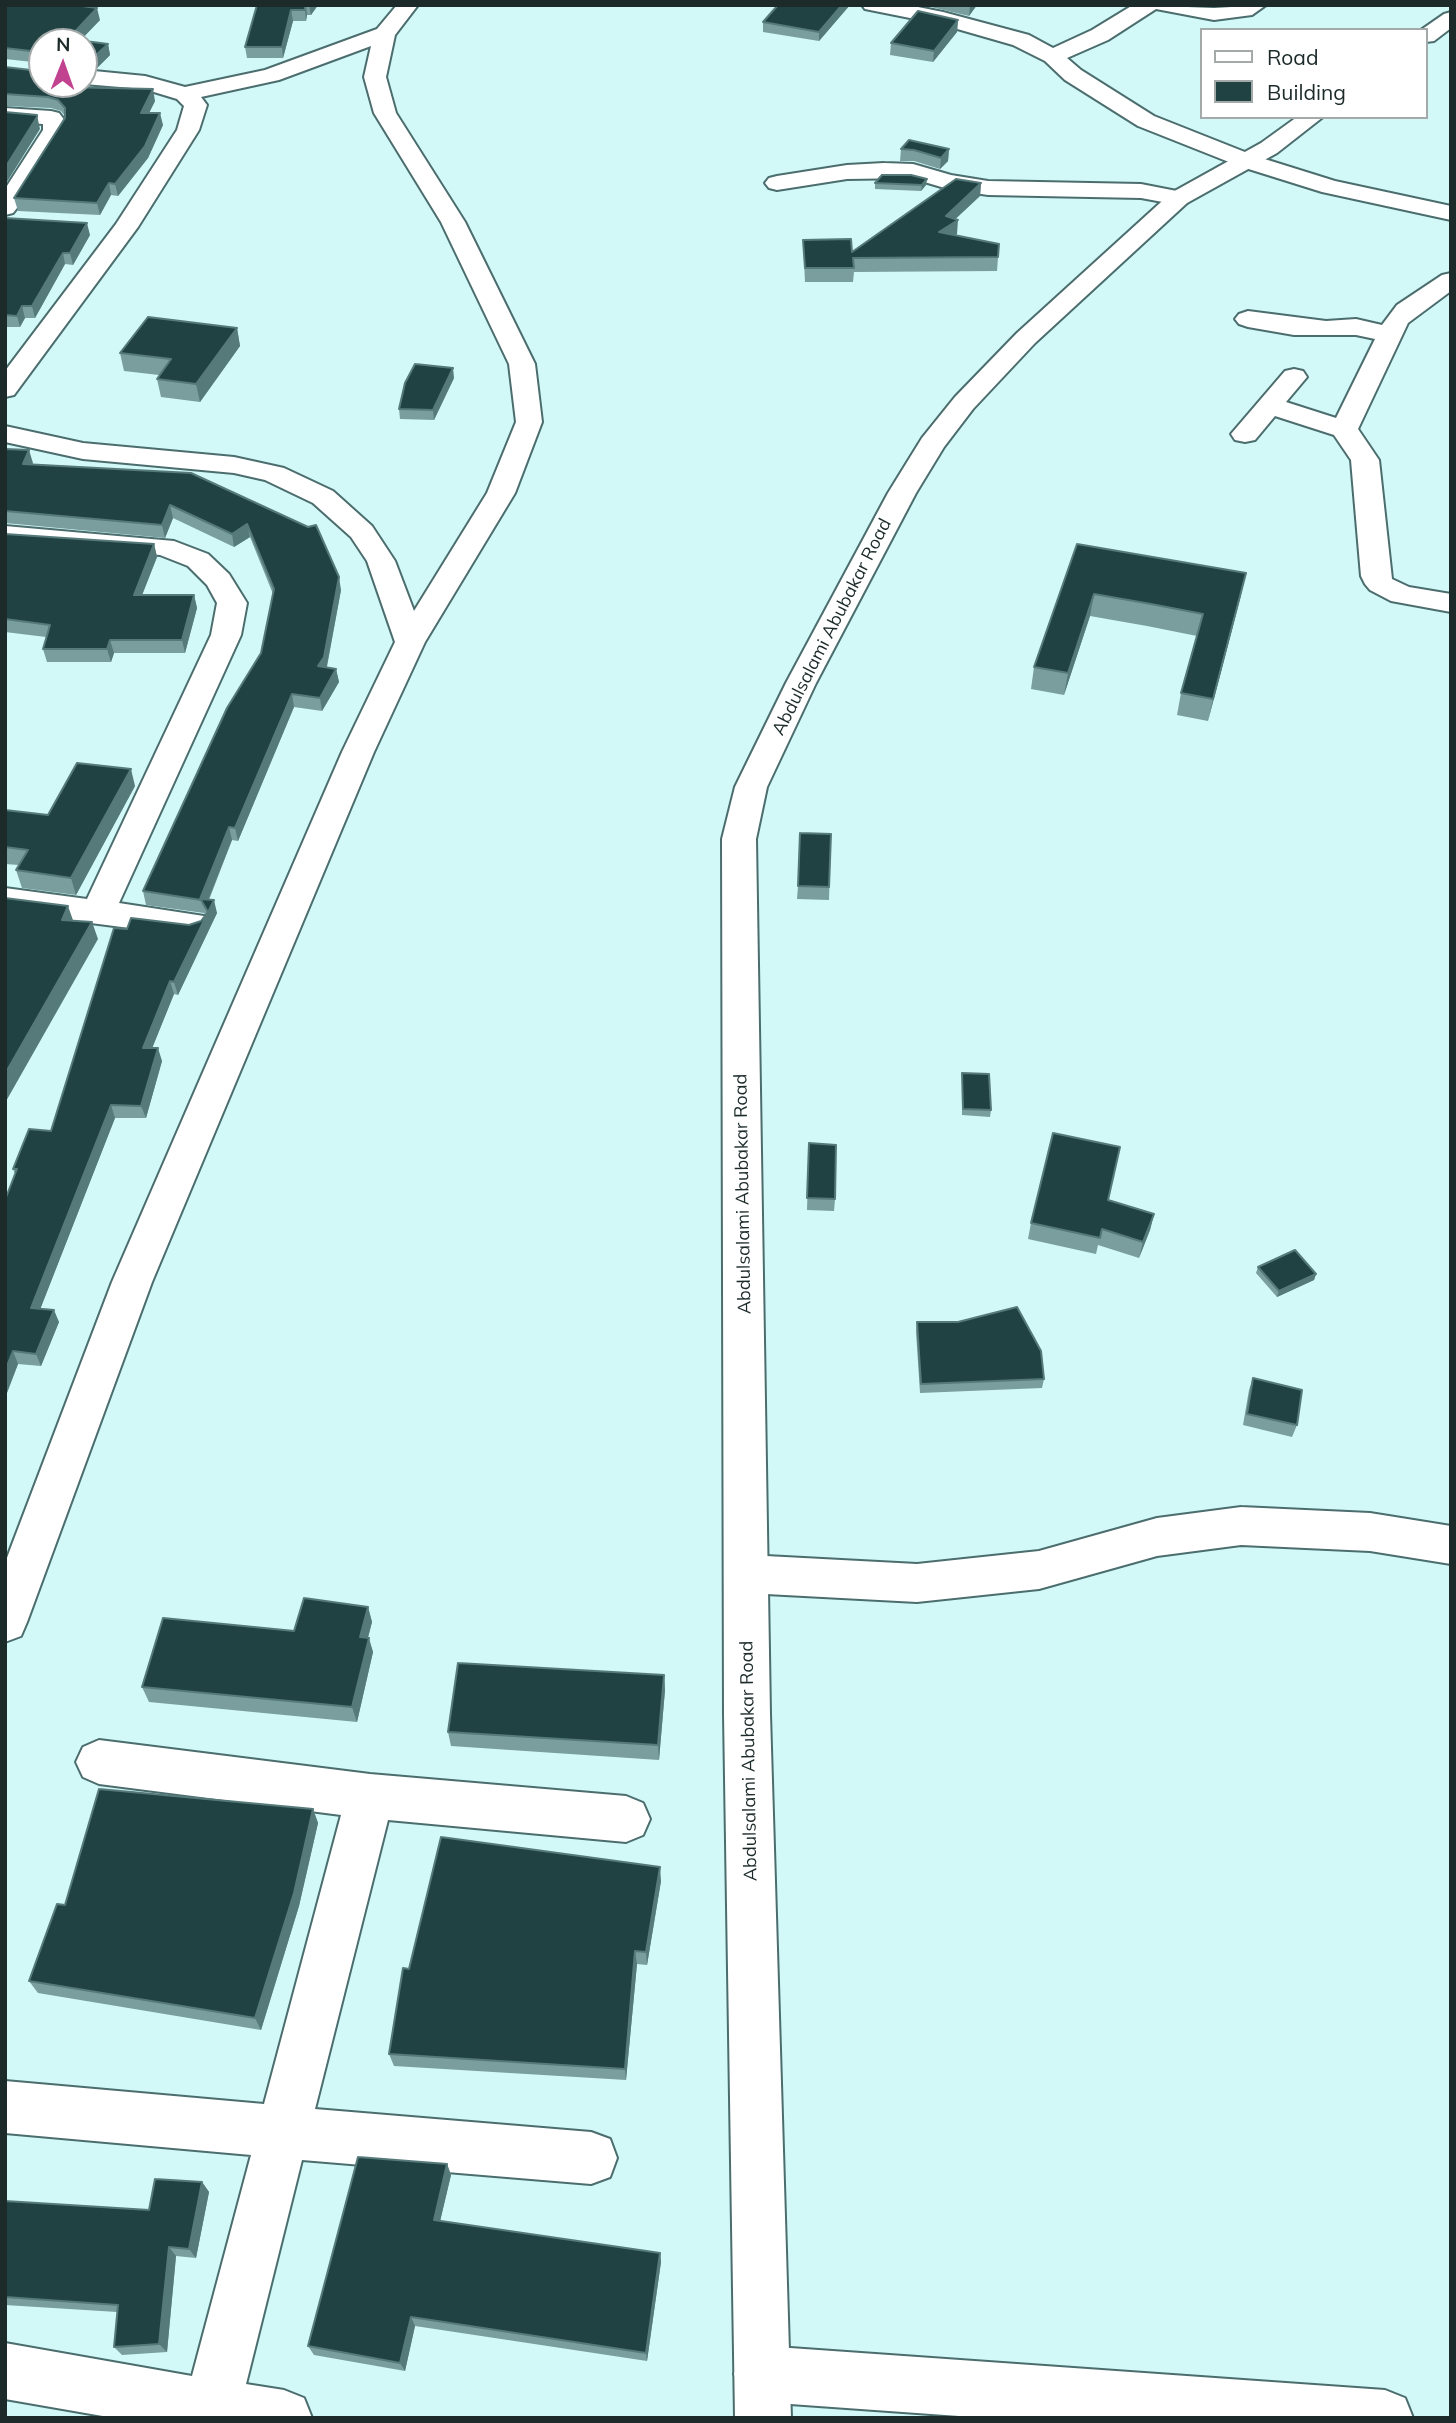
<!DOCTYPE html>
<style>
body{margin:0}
#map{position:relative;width:1456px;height:2423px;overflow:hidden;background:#d2f8f8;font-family:Mulish,sans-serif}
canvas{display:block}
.frame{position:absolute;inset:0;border:7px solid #1c2a2a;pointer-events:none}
.legend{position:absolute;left:1200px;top:28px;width:228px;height:91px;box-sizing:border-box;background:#fff;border:2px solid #a4aaaa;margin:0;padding:9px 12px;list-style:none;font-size:21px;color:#1c2a2a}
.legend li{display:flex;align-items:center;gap:14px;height:35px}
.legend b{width:35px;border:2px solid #a4aaaa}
.north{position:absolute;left:28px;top:28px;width:70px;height:70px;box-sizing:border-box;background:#fff;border:2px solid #a4aaaa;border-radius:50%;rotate:1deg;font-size:19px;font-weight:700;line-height:28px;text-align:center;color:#1c2a2a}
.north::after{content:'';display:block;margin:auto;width:24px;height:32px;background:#c1428f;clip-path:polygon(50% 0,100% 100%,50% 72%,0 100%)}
</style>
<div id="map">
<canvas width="1456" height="2423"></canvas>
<div class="frame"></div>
<ul class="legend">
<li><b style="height:9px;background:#fff"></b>Road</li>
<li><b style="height:19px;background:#214243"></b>Building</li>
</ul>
<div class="north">N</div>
</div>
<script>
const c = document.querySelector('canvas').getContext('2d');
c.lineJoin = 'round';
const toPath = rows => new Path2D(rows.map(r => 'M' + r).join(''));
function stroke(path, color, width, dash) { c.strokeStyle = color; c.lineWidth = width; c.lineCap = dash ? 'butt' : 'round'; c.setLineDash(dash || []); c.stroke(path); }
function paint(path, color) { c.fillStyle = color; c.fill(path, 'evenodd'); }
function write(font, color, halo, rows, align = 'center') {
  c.font = font + ' Mulish,sans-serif'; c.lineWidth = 7; c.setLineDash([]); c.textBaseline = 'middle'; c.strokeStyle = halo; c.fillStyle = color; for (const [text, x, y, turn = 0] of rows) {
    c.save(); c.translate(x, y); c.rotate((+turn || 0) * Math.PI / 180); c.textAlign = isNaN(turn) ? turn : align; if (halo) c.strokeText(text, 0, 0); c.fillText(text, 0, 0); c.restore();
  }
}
const minor = toPath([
 [397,5,418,5,395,35,386,77,396,113,465,222,535,364,542,422,515,493,425,642,374,752,152,1282,27,1622,21,1636,5,1642,5,1563,112,1282,342,752,395,642,367,561,351,537,313,503,265,480,234,473,83,459,5,442,5,426,83,443,234,457,284,468,333,491,372,526,395,561,414,611,487,493,516,422,509,364,441,222,374,113,364,77,371,46,279,80,201,97,207,105,199,130,138,227,14,395,5,397,5,371,116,224,177,130,184,106,177,99,144,89,84,84,84,70,145,76,185,87,265,70,377,29,397,5],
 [862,5,908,5,943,12,1029,35,1053,48,1092,30,1133,5,1214,8,1266,5,1252,15,1214,20,1156,9,1108,40,1067,58,1081,70,1154,116,1255,156,1335,181,1451,206,1451,220,1322,192,1239,166,1138,126,1065,80,1045,61,1013,45,940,24,865,9,862,5],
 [5,108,51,111,59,113,66,122,65,130,17,208,13,213,5,215,5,189,43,130,43,124,5,122,5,108],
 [884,163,913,164,951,175,988,181,1141,184,1187,193,1191,198,1187,203,1179,205,1141,198,988,195,948,189,911,178,847,179,777,190,769,188,765,183,769,178,777,176,847,165,884,163],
 [1451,273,1451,291,1408,323,1358,429,1379,460,1392,579,1409,587,1451,594,1451,612,1391,601,1370,590,1365,584,1361,576,1351,460,1334,435,1275,416,1255,440,1245,442,1235,440,1231,434,1285,371,1294,369,1303,371,1307,377,1286,402,1336,418,1375,339,1356,335,1294,335,1248,327,1239,324,1235,319,1239,314,1248,311,1326,321,1356,319,1382,325,1397,305,1442,275,1451,273],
 [5,526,174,541,208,554,229,574,247,603,241,635,119,903,204,916,209,924,204,932,192,936,5,912,5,888,87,899,211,635,217,603,207,585,188,566,160,555,5,544,5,526],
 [1241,1507,1370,1513,1451,1526,1451,1564,1370,1551,1241,1545,1157,1556,1039,1589,917,1602,747,1593,732,1588,725,1574,732,1560,747,1555,917,1564,1039,1551,1157,1518,1241,1507],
 [99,1740,370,1774,626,1796,643,1803,650,1819,643,1835,626,1842,388,1820,315,2109,591,2132,610,2139,617,2158,610,2177,591,2184,302,2160,246,2384,284,2390,304,2398,312,2418,114,2418,5,2399,5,2343,192,2376,251,2155,5,2133,5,2081,264,2104,341,1815,99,1784,83,1777,76,1762,83,1747,99,1740],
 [762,2346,1385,2390,1405,2398,1413,2418,987,2418,762,2402,742,2394,734,2374,742,2354,762,2346]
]);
const major = toPath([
 [1451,12,1451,28,1434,41,1426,42,1426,30,1421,30,1444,14,1451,12],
 [1297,117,1323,117,1277,153,1187,203,1035,343,973,409,944,447,916,493,816,683,767,787,756,839,770,1714,791,2418,735,2418,724,1714,722,839,735,787,786,683,888,493,922,438,955,397,1017,333,1171,193,1261,143,1297,117]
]);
stroke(minor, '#4c6d6e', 4);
stroke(major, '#4c6d6e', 4);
paint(minor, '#fff');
paint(major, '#fff');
paint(toPath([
 [5,5,100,20,80,40,108,44,110,55,96,69,84,68,84,42,42,42,76,88,155,101,149,113,163,125,148,158,118,196,111,195,100,215,18,211,14,198,65,118,65,116,61,111,51,108,5,106,5,67,39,71,42,68,42,63,5,59],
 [257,5,318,5,311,15,307,15,306,21,293,21,283,58,247,58,245,47],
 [850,5,819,41,763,32,763,22],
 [931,5,977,5,969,16,931,7],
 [958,20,957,32,933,62,890,55,891,43],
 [901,149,949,149,948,161,940,169,914,161,900,161],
 [875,183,926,185,921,191,875,189],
 [981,183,980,196,955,219,957,234,955,236,999,244,997,271,854,272,853,282,805,282,803,240,852,252],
 [5,218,90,235,73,265,65,264,35,318,25,318,20,327,5,327],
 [237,328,240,346,200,402,161,397,157,379,159,375,124,371,120,353],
 [454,378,434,420,400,419,399,409],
 [5,449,29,450,32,464,191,473,341,590,327,667,336,669,339,682,322,711,294,707,238,841,232,840,209,900,217,913,178,995,174,994,152,1048,162,1061,146,1118,115,1118,40,1309,59,1322,41,1366,18,1364,5,1398,15,1174,13,1169,51,1131,127,929,189,925,201,921,206,916,204,913,146,905,143,891,261,653,273,594,250,537,234,547,173,518,165,538,5,523],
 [5,534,154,544,157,557,142,595,194,595,197,608,185,653,114,653,111,662,47,662,43,649,46,637,5,632],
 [1077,544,1241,595,1208,721,1177,715,1181,693,1197,636,1147,626,1090,616,1064,695,1031,689,1034,667],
 [135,786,76,895,22,888,16,870,19,865,5,864,5,810,48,815],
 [831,834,829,900,797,899,798,886],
 [962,1073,991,1110,990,1117,962,1115],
 [809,1143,835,1199,834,1211,807,1210],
 [1108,1200,1154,1214,1150,1230,1139,1258,1098,1245,1096,1254,1028,1239,1031,1223],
 [1258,1267,1316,1274,1314,1280,1277,1297,1256,1273],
 [917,1322,1044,1379,1042,1388,920,1393,916,1332],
 [1253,1378,1297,1425,1292,1437,1243,1425,1249,1390],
 [368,1607,372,1622,368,1638,373,1652,357,1722,149,1702,142,1687,294,1631],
 [664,1675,665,1690,659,1760,451,1746,448,1732],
 [313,1809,318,1823,299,1906,261,2030,38,1993,29,1981,65,1905],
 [661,1881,647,1965,637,1964,626,2080,394,2066,389,2054,409,1969],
 [447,2164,451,2175,440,2221,660,2253,661,2262,647,2361,415,2326,405,2371,314,2355,308,2346],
 [202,2182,209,2192,196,2258,176,2256,167,2352,122,2355,114,2347,117,2312,5,2305,5,2201,149,2210]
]), '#7a9d9e');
paint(toPath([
 [306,5,307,15,306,21,305,10],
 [309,5,318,5,311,15],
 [842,5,850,5,819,41,819,32],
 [971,5,977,5,969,16,970,6],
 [97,8,100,20,80,41,70,37],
 [291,10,293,21,283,58,282,47],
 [958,20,957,32,933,62,934,51],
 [108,44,110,55,96,69,94,57],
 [65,84,80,84,64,99,62,87],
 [153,89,155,101,143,125,141,113],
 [160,113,163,125,148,158,118,196,115,184],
 [37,115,40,129,5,185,5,168],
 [949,149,948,161,940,169,941,158],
 [927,179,926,185,921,191,922,185],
 [109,183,111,195,100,215,97,203],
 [981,183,980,196,947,227,958,220,957,234,938,246,939,232,946,216],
 [87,223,90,235,73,265,70,253],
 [63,253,65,264,35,318,32,306],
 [22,306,25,318,20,327,17,316],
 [237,328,240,346,200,402,196,384],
 [453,368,454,378,434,420,433,410],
 [29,450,33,463,27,477,23,464],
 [170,505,173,518,165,538,162,525],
 [247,524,250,537,234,547,232,534],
 [154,544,157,557,137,608,134,595],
 [1246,573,1241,595,1208,721,1213,699],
 [339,577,341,590,326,670,318,666],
 [1094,594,1090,616,1064,695,1068,673],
 [194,595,197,608,185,653,182,640],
 [110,640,114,653,111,662,107,649],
 [336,669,339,682,322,711,320,698],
 [292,694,294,707,238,841,235,828],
 [131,769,135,786,76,895,71,878],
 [229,827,232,840,205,908,200,899],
 [214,900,217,913,178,995,174,982],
 [68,906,74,923,62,920],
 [92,922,98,939,5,1103,5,1074],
 [170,981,174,994,147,1061,143,1048],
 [158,1048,162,1061,146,1118,141,1106],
 [111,1105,115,1118,36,1320,31,1308],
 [1154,1214,1150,1230,1139,1258,1143,1242],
 [1316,1274,1314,1280,1277,1297,1279,1291],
 [54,1310,59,1322,41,1366,36,1354],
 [13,1351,18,1364,5,1398,5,1371],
 [368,1607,372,1622,364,1652,360,1637],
 [369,1638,373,1652,357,1722,352,1707],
 [664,1675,665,1690,659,1760,658,1745],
 [313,1809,318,1823,299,1906,261,2030,255,2018],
 [660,1867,661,1881,647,1965,646,1952],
 [635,1951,637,1964,626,2080,625,2069],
 [447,2164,451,2175,438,2230,434,2220],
 [202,2182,209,2192,196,2258,189,2249],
 [169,2247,176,2256,167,2352,159,2344],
 [660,2253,661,2262,647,2361,646,2353],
 [411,2317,415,2326,405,2371,400,2363]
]), '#567979');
const building = toPath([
 [5,5,75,5,97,8,70,37,79,37,77,40,108,44,94,57,84,56,84,42,42,42,42,84,65,84,62,87,153,89,141,113,160,113,145,146,115,184,109,183,97,203,14,198,65,118,65,108,58,100,48,97,5,94,5,67,39,71,42,68,42,54,39,52,5,48,5,5],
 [257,5,305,5,305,10,291,10,282,47,245,47,257,5],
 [778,5,842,5,819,32,763,22,778,5],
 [918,11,958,20,934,51,891,43,918,11],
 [5,112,37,115,37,117,5,168,5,112],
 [909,140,949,149,941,158,914,150,901,149,909,140],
 [882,175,911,175,927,179,922,185,875,183,882,175],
 [956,179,981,183,946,216,958,220,939,232,999,244,998,257,853,258,854,268,805,268,803,240,851,239,852,252,956,179],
 [5,218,87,223,70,253,63,253,32,306,22,306,17,316,5,315,5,218],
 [148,317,237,328,196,384,157,379,171,359,120,353,148,317],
 [415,364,453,368,433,410,399,409,405,383,415,364],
 [5,449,29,450,23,464,191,473,308,527,316,525,339,577,324,657,318,666,336,669,320,698,292,694,235,828,229,827,200,899,214,900,174,982,170,981,143,1048,158,1048,141,1106,111,1105,31,1308,54,1310,36,1354,13,1351,5,1371,5,1200,17,1169,13,1169,29,1129,51,1131,114,928,127,929,131,918,189,925,201,921,208,912,201,900,143,891,227,708,261,653,274,589,247,524,232,534,170,505,162,525,5,511,5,449],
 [5,534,154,544,134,595,194,595,182,640,110,640,107,649,43,649,50,625,5,619,5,534],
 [1077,544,1246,573,1213,699,1181,693,1203,614,1151,604,1094,594,1068,673,1034,667,1077,544],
 [77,763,131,769,71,878,16,870,28,850,5,847,5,810,48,815,77,763],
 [800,833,831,834,829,887,798,886,800,833],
 [5,898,68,906,62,920,92,922,5,1074,5,898],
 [962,1073,989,1074,991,1110,963,1109,962,1073],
 [1053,1133,1120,1147,1108,1200,1154,1214,1143,1242,1102,1229,1100,1238,1031,1223,1053,1133],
 [809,1143,836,1145,835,1199,807,1198,809,1143],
 [1295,1250,1316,1274,1279,1291,1258,1267,1295,1250],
 [1017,1307,1041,1351,1044,1379,921,1384,917,1322,958,1322,1017,1307],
 [1253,1378,1302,1390,1297,1425,1247,1414,1253,1378],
 [304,1598,368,1607,360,1637,369,1638,352,1707,142,1687,163,1618,294,1631,304,1598],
 [458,1663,664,1675,658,1745,448,1732,458,1663],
 [99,1789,313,1809,294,1893,255,2018,29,1981,57,1904,65,1905,99,1789],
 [441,1837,660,1867,646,1952,635,1951,625,2069,389,2054,403,1968,409,1969,441,1837],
 [358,2157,447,2164,434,2220,660,2253,646,2353,411,2317,400,2363,308,2346,358,2157],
 [155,2179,202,2182,189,2249,169,2247,159,2344,114,2347,118,2305,5,2297,5,2201,149,2210,155,2179]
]);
paint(building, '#214243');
stroke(building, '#567979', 2);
write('18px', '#1c2a2a', '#fff', [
 ["Abdulsalami Abubakar Road",832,627,-63],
 ["Abdulsalami Abubakar Road",743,1194,-91],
 ["Abdulsalami Abubakar Road",749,1761,-91]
]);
</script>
